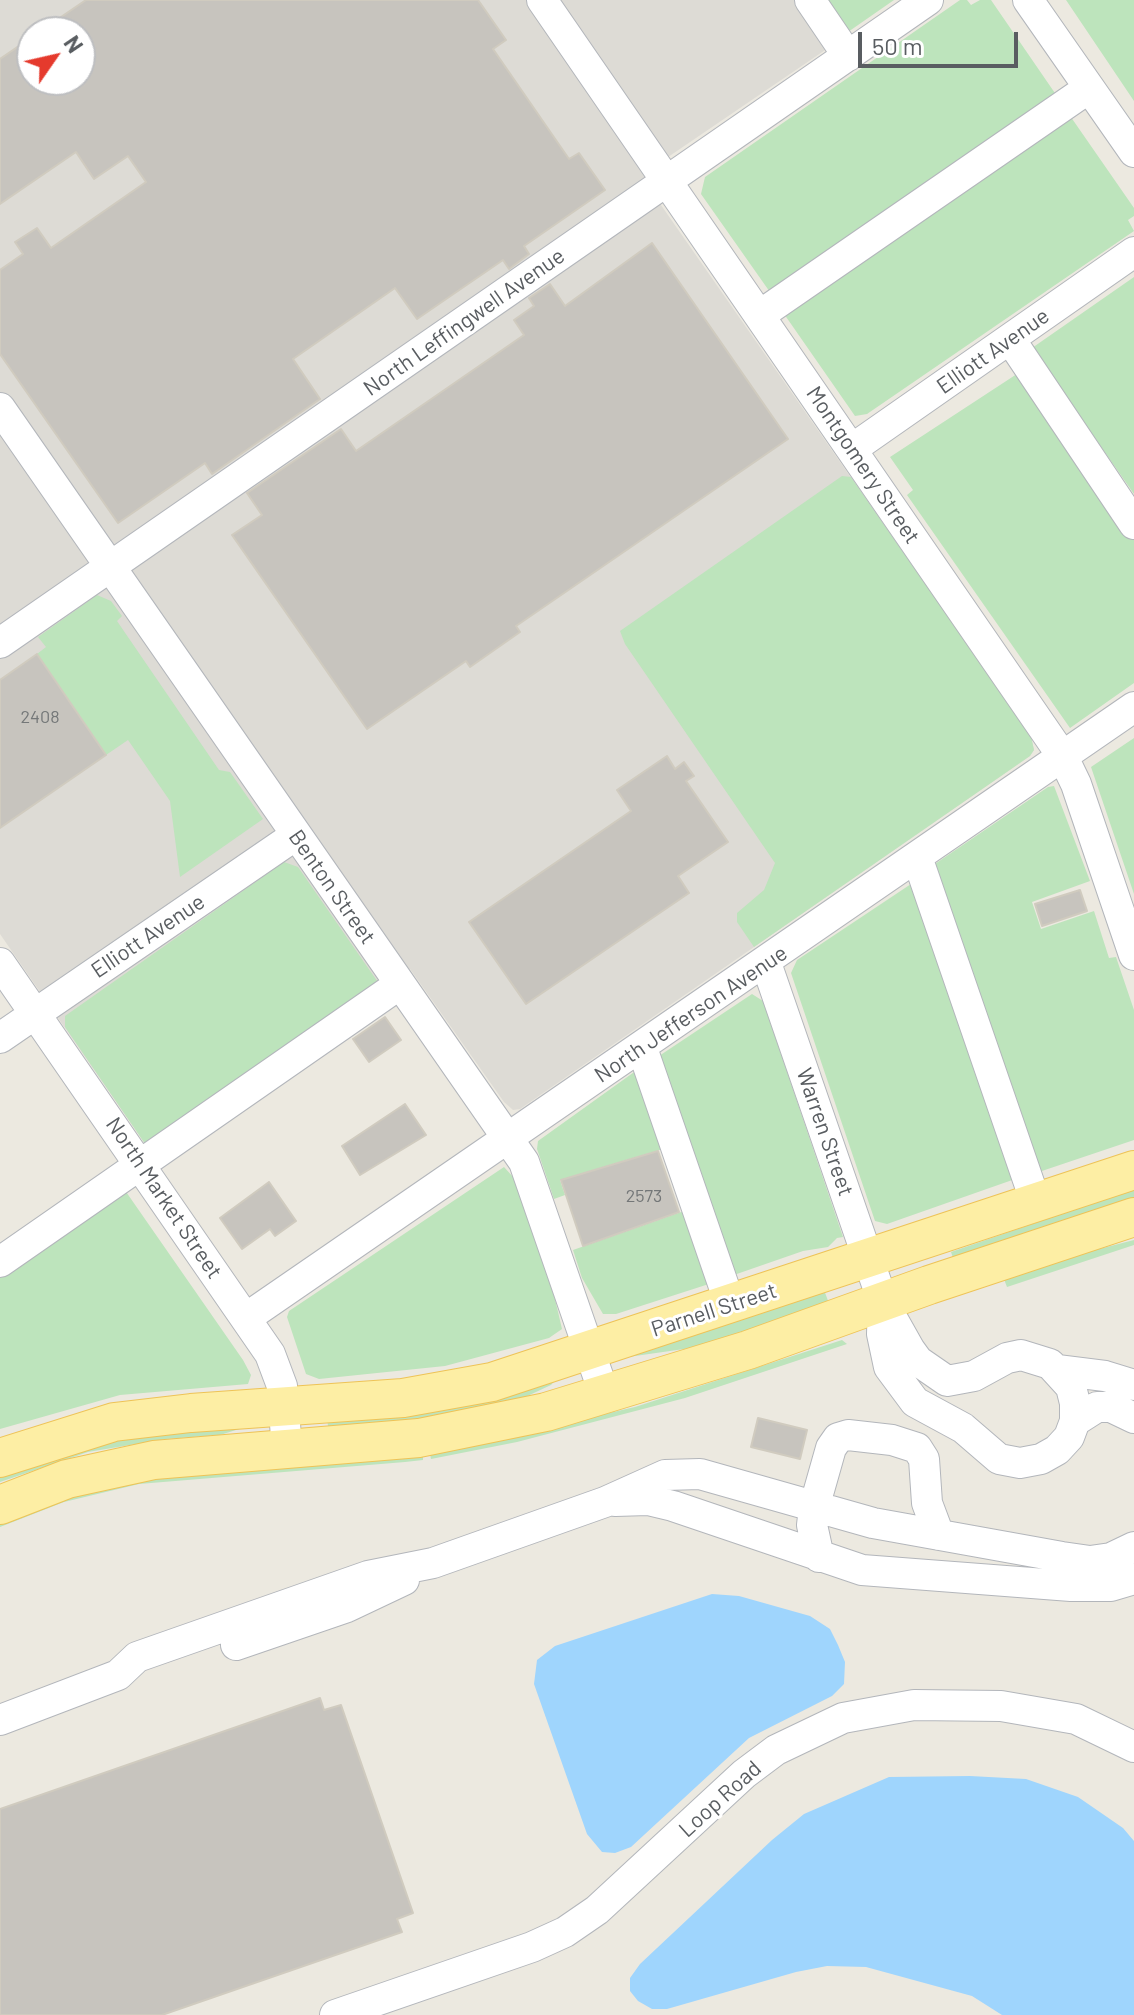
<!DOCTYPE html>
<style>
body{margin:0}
#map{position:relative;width:1134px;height:2015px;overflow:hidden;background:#ece9e0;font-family:Barlow,sans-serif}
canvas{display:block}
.north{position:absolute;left:16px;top:16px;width:80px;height:80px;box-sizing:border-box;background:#fff;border:2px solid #bdbec0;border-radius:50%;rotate:56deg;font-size:22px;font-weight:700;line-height:32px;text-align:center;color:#595d61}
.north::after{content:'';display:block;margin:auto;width:28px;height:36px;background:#e53a2d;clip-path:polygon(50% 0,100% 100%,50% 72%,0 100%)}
.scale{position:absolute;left:858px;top:32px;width:160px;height:36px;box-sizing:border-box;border:4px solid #595d61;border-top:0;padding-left:10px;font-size:24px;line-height:28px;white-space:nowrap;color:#595d61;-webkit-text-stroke:6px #fff;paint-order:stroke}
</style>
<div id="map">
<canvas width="1134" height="2015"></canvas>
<div class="north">N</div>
<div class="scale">50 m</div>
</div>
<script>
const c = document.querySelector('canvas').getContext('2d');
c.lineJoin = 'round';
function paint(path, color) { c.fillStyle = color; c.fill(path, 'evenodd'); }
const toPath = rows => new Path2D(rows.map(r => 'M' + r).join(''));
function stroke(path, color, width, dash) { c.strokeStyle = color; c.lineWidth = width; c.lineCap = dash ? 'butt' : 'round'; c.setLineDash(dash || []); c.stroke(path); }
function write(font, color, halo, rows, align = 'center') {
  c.font = font + ' Barlow,sans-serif'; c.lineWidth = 6; c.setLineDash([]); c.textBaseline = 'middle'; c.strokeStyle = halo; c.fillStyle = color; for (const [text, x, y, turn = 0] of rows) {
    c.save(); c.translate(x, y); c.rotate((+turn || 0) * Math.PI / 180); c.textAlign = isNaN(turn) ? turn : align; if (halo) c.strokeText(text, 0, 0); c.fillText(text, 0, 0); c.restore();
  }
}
paint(toPath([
 [0,0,804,0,834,44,649,170,647,185,1031,736,1034,750,1030,756,520,1109,513,1110,504,1102,410,969,150,1151,0,934],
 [32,32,80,32,80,80,32,80]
]), '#dddbd5');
paint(toPath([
 [819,0,894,0,848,32],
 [960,0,967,0,971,5,980,0,991,0,1059,99,772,295,701,194,705,177],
 [1066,0,1134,0,1134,101],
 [1066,110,1134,208,1134,216,1128,220,1134,231,867,414,855,416,782,311],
 [1134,277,1134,494,1032,348],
 [1023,370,1134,538,1134,683,1070,728,907,495,913,490,890,457],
 [842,476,851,477,1031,736,1034,750,1030,756,754,947,737,922,737,913,764,890,775,863,625,644,620,631],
 [97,595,111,601,122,616,117,621,219,770,230,772,263,819,180,877,170,801,128,740,106,755,37,654,46,647,38,637],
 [1134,738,1134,894,1091,767],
 [1054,786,1090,881,1032,902,1041,929,1094,911,1109,958,1116,957,1134,1010,1134,1140,1033,1174,929,868,1048,787],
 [284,862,298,867,382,988,150,1151,65,1027,65,1016],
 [911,884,1018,1178,887,1224,875,1221,791,973,797,960],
 [752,994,763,1001,843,1237,837,1238,828,1247,803,1251,731,1276,656,1058],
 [637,1070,666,1148,560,1180,565,1195,554,1199,537,1149,538,1141],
 [504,1167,514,1178,551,1282,562,1329,549,1338,445,1366,319,1379,306,1374,287,1317,289,1311],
 [122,1186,243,1360,251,1375,248,1384,120,1395,0,1429,0,1271],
 [1134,1189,1134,1203,955,1264,951,1252],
 [687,1210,712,1283,616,1314,603,1314,582,1278,573,1250],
 [1134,1240,1134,1245,1007,1287,1002,1274],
 [824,1290,830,1306,698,1347,628,1357],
 [842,1340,847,1344,685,1398,517,1442,431,1459,430,1454,635,1407],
 [557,1378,551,1385,521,1399,422,1419,328,1427,327,1415],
 [252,1425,220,1435,166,1439,88,1452,0,1482,0,1469,74,1444],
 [423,1455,423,1460,405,1462,139,1484,64,1502,0,1527,0,1521,43,1504,134,1480]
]), '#bde4bc');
paint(toPath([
 [712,1594,739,1596,810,1616,830,1629,838,1645,845,1662,844,1684,832,1696,749,1738,631,1847,615,1853,602,1852,587,1834,534,1684,537,1660,555,1646],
 [970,1776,1026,1779,1078,1797,1123,1828,1134,1841,1134,2015,1002,2015,972,1996,866,1967,827,1966,796,1972,667,2009,652,2009,638,2001,630,1991,630,1978,640,1964,772,1840,804,1814,889,1777]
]), '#9fd5fd');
const building = toPath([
 [86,0,478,0,506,40,493,49,569,159,579,153,605,190,524,246,529,254,509,269,503,260,417,319,395,288,293,359,320,399,212,474,205,463,118,523,0,354,0,270,23,254,15,242,37,228,51,248,146,182,128,156,94,179,76,152,0,204,0,59,32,37,32,80,80,80,80,32,39,32,86,0],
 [652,243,788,439,516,626,520,632,470,667,466,661,367,729,232,535,262,515,247,493,341,429,356,451,524,335,514,320,534,306,529,298,550,284,565,306,652,243],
 [37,654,106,755,0,828,0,680,37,654],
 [667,756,675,769,684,762,694,776,686,781,728,842,678,876,689,893,526,1004,469,922,631,811,617,790,667,756],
 [1080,890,1087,911,1042,926,1035,904,1080,890],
 [385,1017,401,1040,369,1062,353,1039,385,1017],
 [405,1104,426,1135,360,1175,342,1146,405,1104],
 [658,1151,679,1212,583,1246,561,1180,658,1151],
 [269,1182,296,1221,275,1236,270,1229,242,1249,220,1218,269,1182],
 [758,1418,807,1430,800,1459,751,1447,758,1418],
 [320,1698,324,1710,341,1705,413,1913,397,1919,402,1932,162,2015,0,2015,0,1809,320,1698]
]);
paint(building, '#c7c4be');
stroke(building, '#d0cbbf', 2);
const minor = toPath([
 [542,0,1063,757,1076,784,1134,955],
 [810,0,848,56],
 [1028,0,1134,152],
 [760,315,1089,88],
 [1010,339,1134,524],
 [0,408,524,1162,605,1396],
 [852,449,1134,252],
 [0,643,928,0],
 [917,857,1036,1203],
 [0,963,270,1354,282,1386,287,1449],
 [766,963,883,1302,910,1350,918,1361,947,1381,974,1376,1007,1358,1021,1355,1050,1364,1071,1387,1075,1403,1075,1421,1069,1437,1057,1450,1041,1459,1020,1463,999,1459,963,1428,915,1402,889,1367,882,1334,883,1302],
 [0,1038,296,835],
 [642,1048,730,1304],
 [0,1262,400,984],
 [246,1318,1134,707],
 [1057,1370,1105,1376,1134,1385],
 [1075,1421,1097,1407,1111,1407,1134,1418],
 [615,1501,648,1500,673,1506,862,1570,1071,1586,1111,1586,1134,1579],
 [819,1557,812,1525,814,1508,831,1448,838,1438,848,1435,892,1440,917,1448,924,1459,927,1503,939,1535],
 [236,1645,347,1607,404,1580],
 [0,1720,118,1675,137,1657,368,1576,433,1563,605,1502,665,1475,700,1474,873,1523,1062,1557,1090,1561,1111,1558,1134,1547],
 [335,2015,532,1947,565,1932,597,1910,744,1774,776,1750,843,1718,914,1705,1001,1706,1076,1719,1134,1747]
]);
const major = toPath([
 [0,1458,114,1422,191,1413,403,1398,492,1382,1134,1170],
 [0,1505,67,1479,154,1460,419,1438,546,1412,748,1350,929,1285,1134,1217]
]);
stroke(minor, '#b3b6bb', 32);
stroke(major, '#eec357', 40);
stroke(minor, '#fff', 30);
stroke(major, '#fdeea4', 38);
write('18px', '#747778', null, [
 ["2408",40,717],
 ["2573",644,1196]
]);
write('22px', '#595d61', '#fff', [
 ["North Leffingwell Avenue",464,322,-35],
 ["Elliott Avenue",993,351,-35],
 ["Montgomery Street",863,465,56],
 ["Benton Street",332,887,55],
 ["Elliott Avenue",148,936,-34],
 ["North Jefferson Avenue",691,1014,-34],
 ["Warren Street",825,1132,71],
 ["North Market Street",164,1198,56],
 ["Parnell Street",714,1310,-18],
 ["Loop Road",720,1799,-42]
]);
</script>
